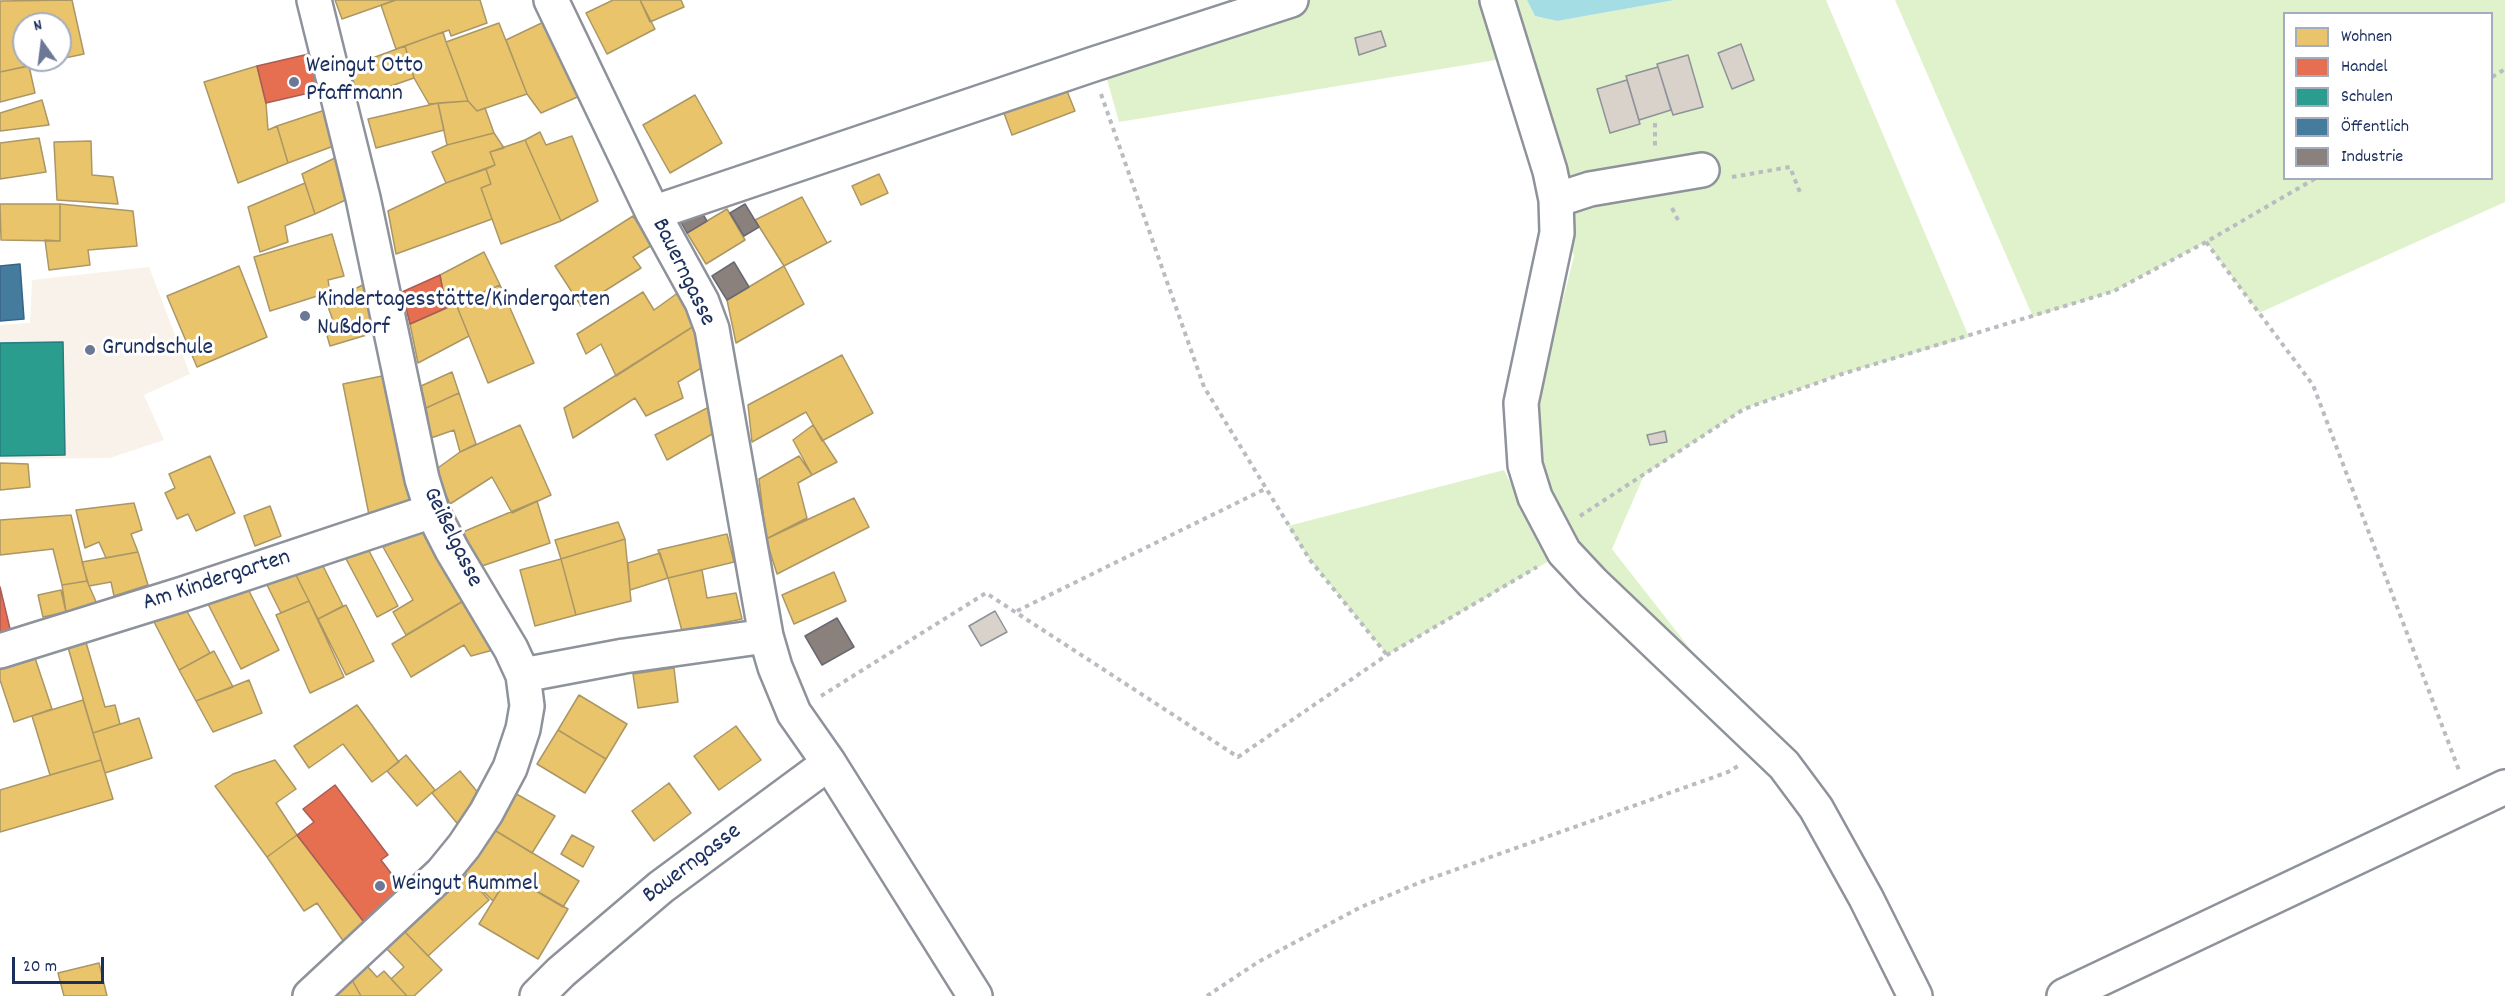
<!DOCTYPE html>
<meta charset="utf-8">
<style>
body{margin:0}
#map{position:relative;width:2505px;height:996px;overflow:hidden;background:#fff;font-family:Dekko,sans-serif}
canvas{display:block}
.legend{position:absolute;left:2283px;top:12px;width:210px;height:168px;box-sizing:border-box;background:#fff;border:2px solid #a4acbf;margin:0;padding:8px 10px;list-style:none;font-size:18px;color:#1b2f5e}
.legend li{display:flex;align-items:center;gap:12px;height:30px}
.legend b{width:30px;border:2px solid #a4acbf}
.north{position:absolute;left:12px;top:12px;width:60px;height:60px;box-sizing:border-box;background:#fff;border:2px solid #a4acbf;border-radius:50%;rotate:346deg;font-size:16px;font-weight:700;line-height:24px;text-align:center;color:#1b2f5e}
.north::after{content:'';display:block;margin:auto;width:21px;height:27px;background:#6b7896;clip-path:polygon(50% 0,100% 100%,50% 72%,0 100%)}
.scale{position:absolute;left:12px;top:957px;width:92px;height:27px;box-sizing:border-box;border:3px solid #1b2f5e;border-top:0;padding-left:8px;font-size:18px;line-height:21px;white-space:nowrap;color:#1b2f5e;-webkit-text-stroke:4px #fff;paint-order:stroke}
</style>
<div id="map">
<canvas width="2505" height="996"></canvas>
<ul class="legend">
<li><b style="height:16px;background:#e9c46a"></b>Wohnen</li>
<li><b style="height:16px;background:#e76f51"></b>Handel</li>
<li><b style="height:16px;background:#2a9d8f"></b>Schulen</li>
<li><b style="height:16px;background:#457b9d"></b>Öffentlich</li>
<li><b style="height:16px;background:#8a817c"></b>Industrie</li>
</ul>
<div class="north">N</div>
<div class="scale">20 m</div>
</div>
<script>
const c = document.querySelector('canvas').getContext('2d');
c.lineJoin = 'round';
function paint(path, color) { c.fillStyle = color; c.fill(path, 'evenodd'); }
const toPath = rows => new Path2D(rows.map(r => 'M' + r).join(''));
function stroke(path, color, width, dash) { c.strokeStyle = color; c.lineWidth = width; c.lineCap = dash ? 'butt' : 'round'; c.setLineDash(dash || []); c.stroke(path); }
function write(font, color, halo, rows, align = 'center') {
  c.font = font + ' Dekko,sans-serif'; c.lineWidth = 6; c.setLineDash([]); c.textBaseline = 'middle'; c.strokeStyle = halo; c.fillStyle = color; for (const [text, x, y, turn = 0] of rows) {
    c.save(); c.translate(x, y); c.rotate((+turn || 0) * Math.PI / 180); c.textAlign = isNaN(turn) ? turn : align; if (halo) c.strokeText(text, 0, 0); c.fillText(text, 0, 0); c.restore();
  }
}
paint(toPath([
 [149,267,190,374,144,395,164,440,110,458,0,459,0,325,30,323,32,280]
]), '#f8f2eb');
paint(toPath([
 [1305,0,1487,0,1502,59,1119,122,1103,65],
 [1516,0,1527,0,1535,16,1557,21,1675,0,1826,0,1969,337,1842,374,1744,409,1644,475,1612,549,1709,673,1573,541,1546,490,1533,418,1574,256,1512,52,1530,48],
 [1895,0,2505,0,2505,202,2259,313,2206,242,2114,291,2033,317],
 [2284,14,2492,14,2492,178,2284,178],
 [1504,470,1549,561,1387,655,1310,560,1288,526]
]), '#e0f2cb');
paint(toPath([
 [1527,0,1675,0,1557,21,1535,16]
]), '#a5dde5');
const homes = toPath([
 [72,0,84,54,60,59,60,24,24,24,24,60,55,60,0,72,0,1,72,0],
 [335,0,396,0,342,19,335,0],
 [396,0,480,0,487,23,451,36,449,30,396,49,381,5,396,0],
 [613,0,640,0,655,29,607,54,586,13,613,0],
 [640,0,681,0,684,7,650,22,640,0],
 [550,19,582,95,541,113,527,94,506,40,550,19],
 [499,23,527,94,477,111,468,101,446,42,499,23],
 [443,32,446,42,468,101,429,104,414,78,405,46,443,32],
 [405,46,414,78,359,97,348,67,405,46],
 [29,66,35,93,0,102,0,72,29,66],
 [257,66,266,103,268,130,277,126,288,163,238,183,204,82,257,66],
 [1063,81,1075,111,1012,135,1001,105,1063,81],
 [695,95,722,143,670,173,643,125,695,95],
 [42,100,49,125,0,131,0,113,42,100],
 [468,101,477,111,485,108,494,133,447,145,438,103,468,101],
 [438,103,444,130,376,148,368,119,438,103],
 [328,109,339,144,288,163,277,126,328,109],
 [540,132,546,145,572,136,598,201,561,221,525,140,540,132],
 [494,133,504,148,490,152,495,165,446,183,432,152,447,145,494,133],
 [39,138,46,172,0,179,0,143,39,138],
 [525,140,561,221,501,244,481,188,491,184,486,169,495,165,490,152,525,140],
 [91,141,92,175,113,177,118,204,57,200,54,142,91,141],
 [341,155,350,198,315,214,302,174,341,155],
 [486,169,491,184,481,188,492,219,396,254,388,211,446,183,486,169],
 [879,174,888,193,861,205,852,186,879,174],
 [305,183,315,214,285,226,288,242,260,252,248,207,305,183],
 [802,197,827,243,831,241,784,266,755,220,802,197],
 [0,204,60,204,60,241,1,240,0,204],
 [60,204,133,211,137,246,88,250,90,265,49,270,45,240,60,241,60,204],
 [727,209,745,240,706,264,687,233,727,209],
 [633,216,652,245,633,257,641,268,581,306,555,266,633,216],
 [332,234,344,276,328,280,330,292,270,311,254,257,332,234],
 [484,252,500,285,446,308,440,275,484,252],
 [239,266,267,337,197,367,167,296,239,266],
 [784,266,804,304,736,343,727,300,784,266],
 [368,282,380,331,330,346,326,332,336,329,327,304,368,282],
 [500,285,534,363,488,383,456,304,500,285],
 [643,292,654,310,679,292,694,326,616,376,601,344,586,354,577,334,643,292],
 [456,304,469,336,418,363,410,324,456,304],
 [694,326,703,367,678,382,683,398,646,416,635,398,573,438,564,408,694,326],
 [842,355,873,413,822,441,806,412,752,442,748,405,842,355],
 [452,372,459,393,426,408,421,386,452,372],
 [387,375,413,507,369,515,343,384,387,375],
 [459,393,476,444,460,452,454,430,431,438,426,408,459,393],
 [709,407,714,433,667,460,655,435,709,407],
 [520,425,551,495,512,513,492,477,450,504,435,470,460,452,520,425],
 [813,425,837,462,812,475,793,440,813,425],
 [210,456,235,513,196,531,188,514,177,519,165,493,175,488,169,474,210,456],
 [799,456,812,475,798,483,807,518,766,539,759,479,799,456],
 [0,463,28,464,30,487,0,490,0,463],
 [854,498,869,527,777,574,766,539,854,498],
 [537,501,550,543,479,567,458,534,537,501],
 [134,503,142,530,131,534,138,552,106,558,99,542,85,548,76,510,134,503],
 [270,506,281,536,255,546,244,516,270,506],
 [71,515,87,581,62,585,53,549,0,555,0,520,71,515],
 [618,522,625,539,561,559,555,540,618,522],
 [423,530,463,601,406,635,393,612,413,600,383,547,423,530],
 [727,534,734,562,668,578,658,550,727,534],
 [625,539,631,601,576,615,561,559,625,539],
 [368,549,398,606,377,617,345,557,368,549],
 [138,552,148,585,114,596,111,582,89,586,82,562,138,552],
 [660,553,668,578,630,590,628,563,660,553],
 [561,559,576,615,535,626,520,570,561,559],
 [322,564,343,606,318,619,295,573,322,564],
 [702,570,707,598,736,593,742,619,682,631,668,578,702,570],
 [834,572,846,601,794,624,782,595,834,572],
 [295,573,309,601,281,613,266,583,295,573],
 [87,581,97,604,66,612,62,585,87,581],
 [248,589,279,650,241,669,207,602,248,589],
 [61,590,66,612,43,617,38,595,61,590],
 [465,600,493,650,471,656,464,645,411,677,392,644,465,600],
 [309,601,344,677,310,693,276,615,309,601],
 [183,604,210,653,179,670,153,620,183,604],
 [346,605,374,661,346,675,318,619,346,605],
 [85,639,105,707,115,705,120,724,93,733,67,644,85,639],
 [214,651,233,687,196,701,179,670,214,651],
 [34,655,52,709,14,722,0,680,0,666,34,655],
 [674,668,678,702,638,708,633,674,674,668],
 [249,680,262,713,213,732,196,701,249,680],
 [579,695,627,724,606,759,558,730,579,695],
 [83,700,101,760,50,775,32,716,83,700],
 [357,705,399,762,372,782,343,744,309,768,294,746,357,705],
 [139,718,152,758,105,773,93,733,139,718],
 [736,726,761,760,719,790,694,756,736,726],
 [558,730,606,759,585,793,537,764,558,730],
 [406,755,435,790,417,806,387,771,406,755],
 [101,760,113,799,0,832,0,790,101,760],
 [275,760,296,789,276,803,297,835,267,857,215,786,233,774,275,760],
 [460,771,485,801,461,828,432,793,460,771],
 [669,783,691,813,654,841,632,811,669,783],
 [513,792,555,816,532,853,491,828,513,792],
 [491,828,579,881,563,907,509,875,493,901,464,872,491,828],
 [297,835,367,926,346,945,317,903,304,911,267,857,297,835],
 [572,835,594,847,583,867,561,854,572,835],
 [466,875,489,900,428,956,405,932,466,875],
 [509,875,568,909,538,959,479,924,509,875],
 [404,931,442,970,414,996,407,996,391,979,404,967,386,948,404,931],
 [99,963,107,996,64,996,58,973,99,963],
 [367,966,377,977,384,971,407,996,361,996,352,980,367,966],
 [352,980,361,996,332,996,352,980]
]);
paint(homes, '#e9c46a');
stroke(homes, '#ab9766', 1.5);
const shops = toPath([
 [313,53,322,90,266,103,257,66,313,53],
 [440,275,446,308,410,324,402,292,440,275],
 [0,587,11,633,0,636,0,587],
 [335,785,388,855,381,860,403,889,367,926,297,835,314,822,303,809,335,785]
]);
paint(shops, '#e76f51');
stroke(shops, '#aa5c55', 1.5);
const schools = toPath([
 [63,342,65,455,0,456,0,343,63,342]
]);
paint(schools, '#2a9d8f');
stroke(schools, '#267c80', 1.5);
const public = toPath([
 [20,264,24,319,0,321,0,266,20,264]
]);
paint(public, '#457b9d');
stroke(public, '#38648a', 1.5);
const industry = toPath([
 [745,204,759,227,744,236,730,213,745,204],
 [699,208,707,221,687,233,679,219,699,208],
 [734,262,749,287,727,300,712,276,734,262],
 [837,618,854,647,822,665,805,636,837,618]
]);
paint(industry, '#8a817c');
stroke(industry, '#696873', 1.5);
const building = toPath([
 [1381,31,1386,46,1359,55,1355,38,1381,31],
 [1741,44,1754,80,1732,89,1718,53,1741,44],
 [1688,55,1703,107,1673,115,1657,64,1688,55],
 [1658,67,1671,110,1639,120,1626,76,1658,67],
 [1627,80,1640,124,1610,133,1597,89,1627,80],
 [1665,431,1667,442,1650,445,1647,435,1665,431],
 [995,611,1007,632,981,646,969,626,995,611]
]);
paint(building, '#d9d2ca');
stroke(building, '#8e929a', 1.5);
const minor = toPath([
 [551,0,653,213,702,302,712,329,766,636,775,667,794,713,829,763,975,996],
 [1497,0,1550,171,1556,200,1557,233,1521,403,1525,465,1535,497,1564,552,1593,583,1784,765,1816,808,1866,898,1915,996],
 [1556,200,1590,189,1702,170],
 [653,213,1091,65,1291,0],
 [0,651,183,594,432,511],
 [523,675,624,656,766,636],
 [310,996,442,873,464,846,486,813,510,768,523,729,527,706,523,675,511,649,452,550,432,511,422,479,363,198,314,0],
 [537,996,561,972,661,887,829,763],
 [2064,996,2505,787]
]);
stroke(minor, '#8e929a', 38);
stroke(toPath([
 [2492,77,2505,69],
 [1101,94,1204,387,1310,560,1387,655],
 [1655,123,1655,147],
 [1732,177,1790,167,1801,195],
 [1672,208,1678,220],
 [2206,242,2313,385,2460,773],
 [1580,516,1744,409,1842,374,2114,291,2206,242,2316,178],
 [1017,611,1265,489],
 [821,696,986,593,1238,757,1387,655,1537,567],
 [1207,996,1258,962,1361,907,1421,882,1728,772,1738,766]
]), '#b9bcc1', 4, [4.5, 4.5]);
stroke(minor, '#fff', 33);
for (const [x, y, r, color] of [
 [294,82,6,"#6b7896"],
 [305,316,6,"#6b7896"],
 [90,350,6,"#6b7896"],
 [380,886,6,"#6b7896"]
]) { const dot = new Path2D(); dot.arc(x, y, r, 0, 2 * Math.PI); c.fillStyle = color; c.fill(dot); stroke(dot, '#fff', 2); }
write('24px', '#1b2f5e', '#fff', [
 ["Weingut Otto",306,68],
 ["Pfaffmann",306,96],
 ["Kindertagesstätte/Kindergarten",317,302],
 ["Nußdorf",317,330],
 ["Grundschule",102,350],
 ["Weingut Rummel",392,886]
], 'left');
write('24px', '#1b2f5e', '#fff', [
 ["Bauerngasse",682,273,64],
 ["Geißelgasse",451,538,64],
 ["Am Kindergarten",217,582,-18],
 ["Bauerngasse",693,865,-37]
]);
</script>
